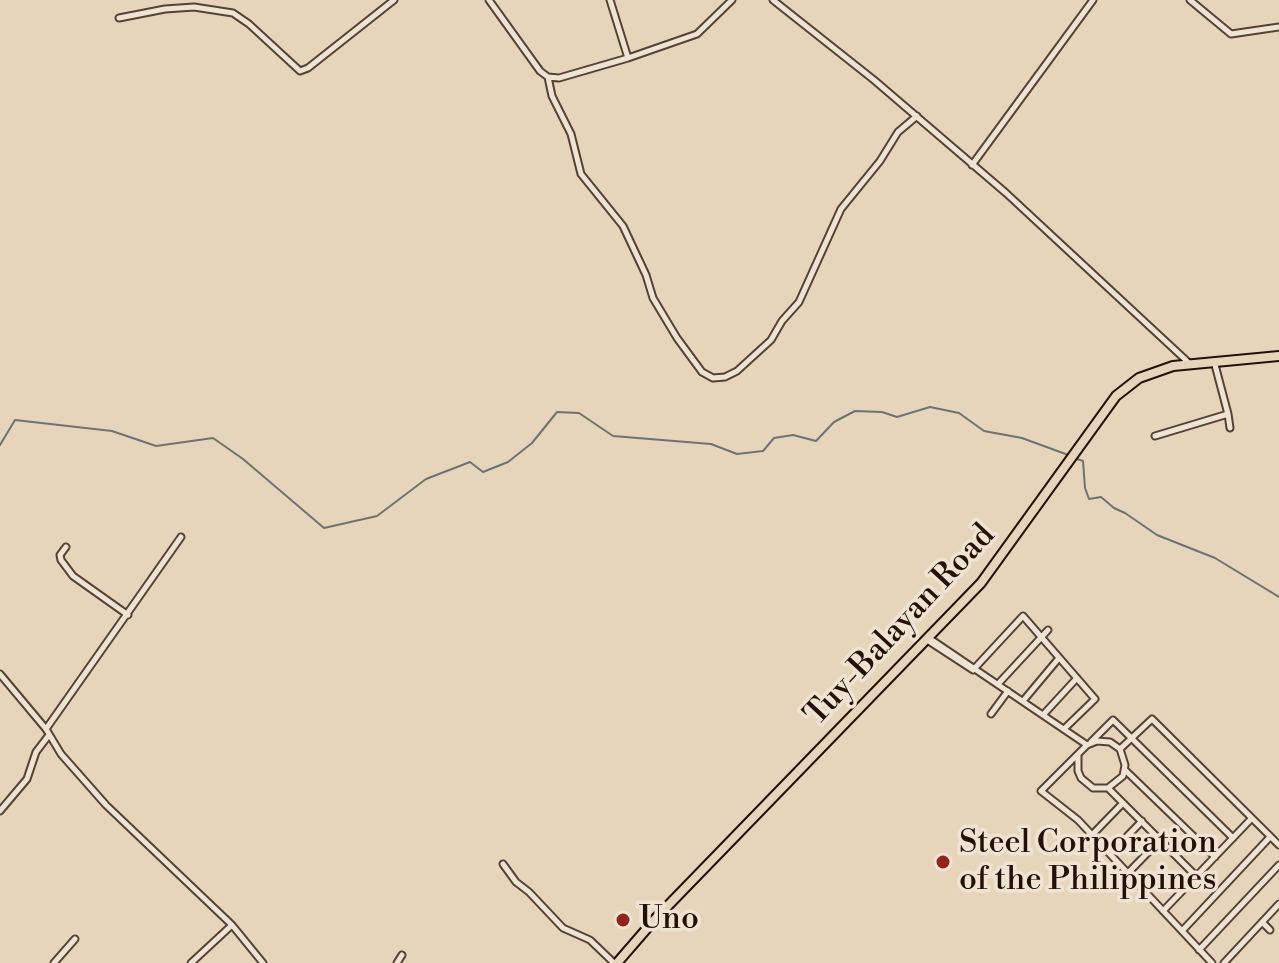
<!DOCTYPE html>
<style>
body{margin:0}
canvas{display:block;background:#e7d5bb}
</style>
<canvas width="1279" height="963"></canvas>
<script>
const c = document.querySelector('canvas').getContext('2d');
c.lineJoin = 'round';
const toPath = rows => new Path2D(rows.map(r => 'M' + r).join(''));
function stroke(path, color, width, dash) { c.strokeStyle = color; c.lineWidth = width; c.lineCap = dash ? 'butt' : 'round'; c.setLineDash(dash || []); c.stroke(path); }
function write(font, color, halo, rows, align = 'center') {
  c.font = font + ' "Libre Bodoni",serif'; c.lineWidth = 7; c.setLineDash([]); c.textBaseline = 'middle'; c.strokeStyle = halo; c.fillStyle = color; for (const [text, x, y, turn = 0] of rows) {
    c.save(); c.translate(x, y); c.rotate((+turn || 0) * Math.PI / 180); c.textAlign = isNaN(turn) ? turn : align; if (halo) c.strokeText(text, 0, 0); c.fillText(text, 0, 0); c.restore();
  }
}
stroke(toPath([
 [0,445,15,420,112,431,156,446,213,438,243,459,324,528,377,516,426,479,470,462,483,472,508,462,532,443,557,412,579,413,613,436,711,444,737,454,763,451,774,438,793,435,816,441,834,422,855,411,882,412,897,417,930,407,959,413,984,431,1022,438,1071,456],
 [1077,459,1083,461,1085,488,1089,499,1101,497,1114,508,1125,513,1157,535,1215,558,1279,597]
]), '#6d7374', 2);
const minor = toPath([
 [489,0,540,71,548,77,559,78,628,58],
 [610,0,628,58,697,34,732,0],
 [773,0,874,80,1006,193,1189,363],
 [1190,0,1231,34,1279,27],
 [119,18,165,9,194,7,233,13,249,24,300,71,308,68,394,0],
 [548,77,552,96,571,134,581,174,623,226,646,275,653,298,677,338,702,372,713,378,725,377,737,371,771,340,782,321,799,302,841,209,880,161,898,132,917,116],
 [972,165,1093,0],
 [1228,414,1230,428],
 [1155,436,1228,414,1214,361],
 [66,547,60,555,61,560,73,576,128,615],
 [929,638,1087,745],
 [927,640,973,670],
 [973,670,1023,616,1095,699,1064,729],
 [0,674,46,729,61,754,106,805,232,925,263,963],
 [998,684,1048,630],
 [1023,701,1059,658],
 [991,714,1008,691],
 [1043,715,1077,678],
 [46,729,181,537],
 [1091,742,1113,720,1233,838],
 [1120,749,1152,719,1279,845],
 [1078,756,1078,771,1081,778,1093,788,1108,788,1123,776,1125,765,1120,749,1110,742,1097,741,1087,745,1041,791,1078,820,1212,963],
 [1125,770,1215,857],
 [1108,788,1197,877],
 [0,811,27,779,36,752,49,735],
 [1092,835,1123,803],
 [1110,854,1142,821],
 [503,864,516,882,529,892,563,928,590,940,614,963],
 [1128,873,1160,840],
 [1163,911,1251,819],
 [1262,922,1270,930],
 [1182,931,1270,837],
 [1199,950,1279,865],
 [54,963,75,939],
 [191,963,232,925],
 [397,963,402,955],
 [1224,963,1279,904]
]);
const primary = toPath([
 [617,963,656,918,981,583,1116,396,1139,378,1173,366,1279,356]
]);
stroke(minor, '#564135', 9);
stroke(primary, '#251008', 12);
stroke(minor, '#efe4d3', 5);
stroke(primary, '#e7d5bb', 8);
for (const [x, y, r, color] of [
 [943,862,8,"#8f2418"],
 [623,920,8,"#8f2418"]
]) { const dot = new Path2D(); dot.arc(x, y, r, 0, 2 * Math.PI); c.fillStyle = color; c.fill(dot); stroke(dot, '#efe4d3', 3); }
write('32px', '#251008', '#efe4d3', [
 ["Tuy-Balayan Road",901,626,-47]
]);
write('32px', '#251008', '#efe4d3', [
 ["Steel Corporation",959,844],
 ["of the Philippines",959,881],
 ["Uno",639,920]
], 'left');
</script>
